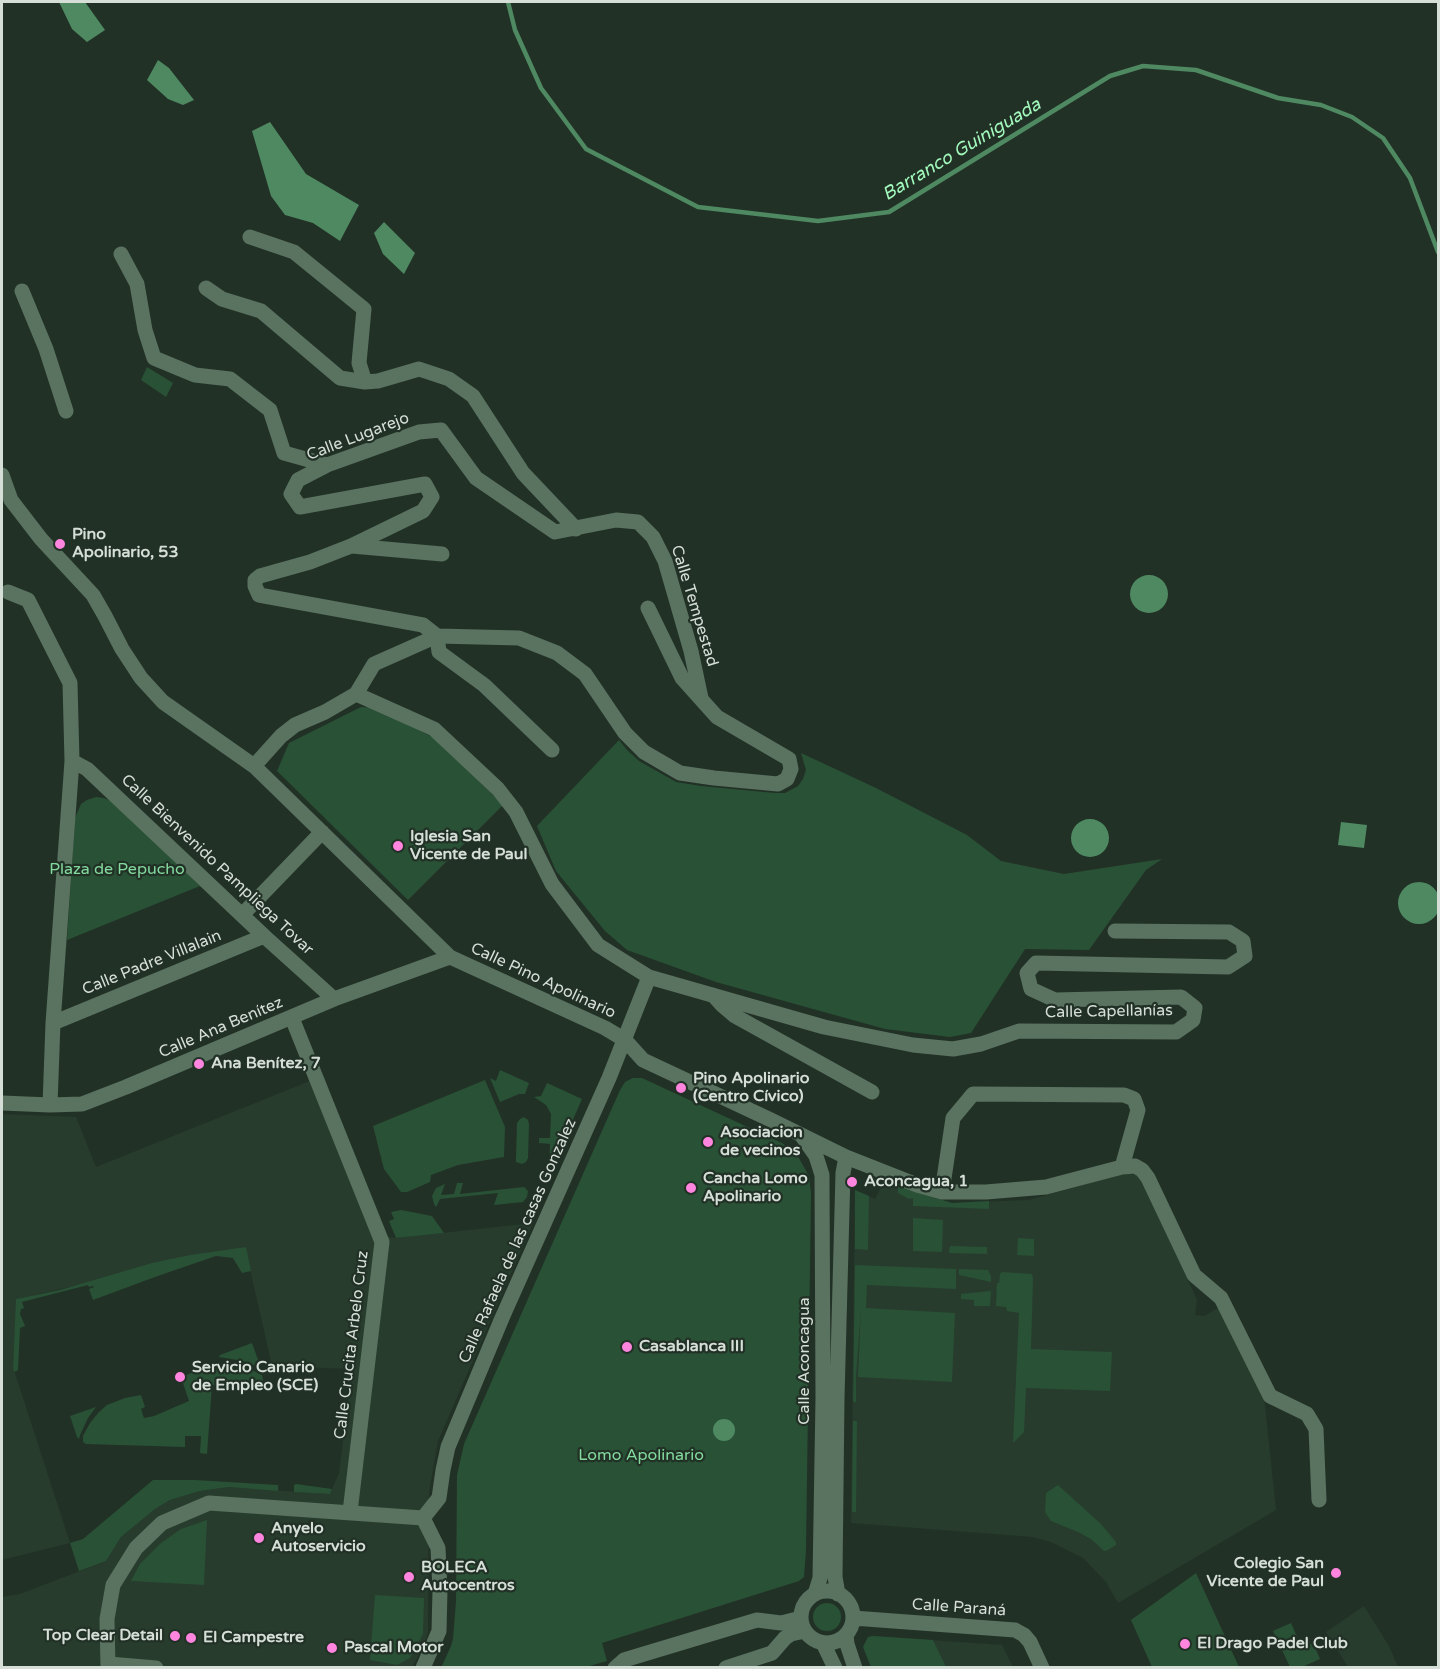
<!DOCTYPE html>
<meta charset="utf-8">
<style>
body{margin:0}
#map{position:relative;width:1440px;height:1669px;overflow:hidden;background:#223126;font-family:"Varela Round",sans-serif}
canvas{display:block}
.frame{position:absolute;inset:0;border:3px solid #d5ded7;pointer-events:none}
</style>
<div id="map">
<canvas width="1440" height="1669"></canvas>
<div class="frame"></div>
</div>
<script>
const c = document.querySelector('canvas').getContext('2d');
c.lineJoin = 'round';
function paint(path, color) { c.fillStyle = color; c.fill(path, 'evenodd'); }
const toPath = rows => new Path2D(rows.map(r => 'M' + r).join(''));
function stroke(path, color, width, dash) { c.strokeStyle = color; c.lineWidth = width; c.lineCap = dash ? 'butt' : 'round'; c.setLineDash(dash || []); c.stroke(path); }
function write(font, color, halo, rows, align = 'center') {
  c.font = font + ' "Varela Round",sans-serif'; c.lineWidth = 4.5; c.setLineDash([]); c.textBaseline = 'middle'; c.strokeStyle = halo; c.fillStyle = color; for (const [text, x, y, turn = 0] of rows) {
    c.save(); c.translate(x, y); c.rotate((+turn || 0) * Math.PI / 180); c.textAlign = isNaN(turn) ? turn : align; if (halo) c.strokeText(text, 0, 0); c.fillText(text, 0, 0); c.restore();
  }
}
paint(toPath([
 [310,1081,371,1234,396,1238,533,1223,438,1441,429,1492,428,1633,423,1648,412,1667,2,1668,2,1597,20,1594,106,1561,121,1537,155,1509,170,1500,200,1491,229,1487,330,1494,339,1473,352,1369,272,1366,245,1247,17,1299,13,1367,70,1543,2,1560,2,1114,76,1117,96,1167],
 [1126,1173,1137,1175,1142,1180,1197,1300,1195,1315,1204,1316,1220,1307,1264,1396,1276,1510,1118,1603,1106,1582,1083,1558,1051,1542,1033,1537,851,1523,855,1190,875,1199,886,1178,913,1191,952,1203,1029,1200],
 [1364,1606,1389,1646,1398,1667,1348,1667,1326,1632],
 [873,1636,1002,1645,1013,1667,871,1667,863,1647,868,1637]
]), '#273c2d');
paint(toPath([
 [147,367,173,383,166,397,141,380],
 [361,707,375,708,442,742,503,805,408,900,277,771,289,743],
 [619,740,627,750,639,761,676,782,701,786,775,793,785,793,798,786,803,779,806,770,801,753,876,788,967,835,1001,861,1064,874,1162,859,1146,870,1089,950,1025,949,971,1033,950,1037,885,1029,716,982,627,950,605,931,556,871,537,826],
 [96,797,104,798,113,802,200,886,67,940,75,818,81,804,87,800],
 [500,1070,529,1083,525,1094,519,1094,500,1102,490,1078,496,1081],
 [633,1078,642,1078,782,1143,796,1153,809,1176,811,1193,806,1550,804,1577,799,1581,602,1643,607,1661,586,1667,441,1668,451,1646,453,1639,456,1601,457,1475,464,1444,620,1090,625,1082],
 [485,1080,505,1127,504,1157,458,1165,431,1175,430,1182,407,1192,401,1192,384,1169,373,1126],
 [547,1083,582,1099,549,1174,550,1144,539,1143,539,1138,550,1138,551,1114,546,1105,534,1097,541,1096],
 [524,1117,528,1120,529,1124,528,1158,526,1162,522,1164,516,1162,516,1158,517,1123,520,1119],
 [457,1183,463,1183,460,1194,524,1187,528,1191,527,1197,523,1202,494,1205,498,1193,440,1199,436,1207,434,1204,432,1196,436,1188,445,1184,441,1195,454,1194],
 [898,1184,913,1191,952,1203,989,1201,989,1209,913,1206,913,1198,909,1199,898,1193],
 [855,1190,869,1196,868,1250,855,1249],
 [401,1210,432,1216,444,1233,396,1238,389,1221,394,1219,391,1212],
 [913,1218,943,1220,942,1252,913,1251],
 [1018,1238,1034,1239,1034,1256,1017,1255],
 [950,1246,987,1247,987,1254,949,1253],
 [246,1247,251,1271,242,1273,233,1258,216,1256,155,1277,93,1300,89,1289,94,1287,93,1286,89,1287,88,1285,22,1302,24,1308,21,1309,20,1314,25,1326,20,1328,18,1370,14,1372,13,1367,16,1299,60,1290,152,1263,190,1255],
 [855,1265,956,1269,956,1289,867,1285,866,1308,955,1313,952,1382,858,1377,861,1309,856,1376,856,1402,853,1402],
 [959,1269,988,1270,991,1276,991,1282,959,1275],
 [1002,1272,1032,1274,1033,1279,1031,1349,1112,1352,1110,1391,1026,1388,1024,1432,1013,1443,1019,1313,1007,1311,1006,1307,996,1306,997,1283,999,1283,1000,1274],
 [991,1291,990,1306,974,1306,974,1300,961,1299,961,1294],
 [252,1343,261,1368,243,1361,219,1357,220,1355],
 [216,1363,226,1363,250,1369,262,1375,264,1386,212,1385,207,1454,200,1453,201,1436,185,1436,185,1447,86,1444,83,1442,83,1436,90,1423,99,1412,107,1405,125,1398,141,1395,145,1407,141,1409,144,1418,154,1416,189,1401,181,1377],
 [96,1407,88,1418,80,1435,79,1439,77,1437,70,1416],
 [853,1421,857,1421,856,1512,852,1512],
 [153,1480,195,1480,278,1485,278,1491,229,1487,200,1491,170,1500,155,1509,121,1537,106,1561,79,1571,70,1543,83,1539],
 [296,1484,332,1489,330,1494,294,1492,294,1485],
 [1058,1485,1101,1524,1116,1542,1116,1545,1106,1551,1104,1551,1091,1539,1078,1532,1051,1521,1045,1512,1046,1493],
 [207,1520,204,1585,131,1581,140,1564,161,1543,181,1529],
 [1196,1573,1239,1667,1152,1667,1131,1620],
 [375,1595,424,1598,423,1634,410,1658,397,1665,370,1660],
 '813 1617a14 14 0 1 1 28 0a14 14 0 1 1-28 0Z',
 [1291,1623,1302,1648,1313,1643,1320,1659,1302,1667,1290,1667,1273,1631],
 [873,1636,933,1640,946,1667,871,1667,863,1647,868,1637]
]), '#295136');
paint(toPath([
 [59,2,85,2,105,30,87,42,72,29],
 [158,60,169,68,194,100,183,105,168,99,147,80],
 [270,122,306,174,359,205,340,241,313,223,285,215,271,196,252,131],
 [384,222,415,253,404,274,383,254,374,233],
 '1130 594a19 19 0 1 1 38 0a19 19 0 1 1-38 0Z',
 '1071 838a19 19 0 1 1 38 0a19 19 0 1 1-38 0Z',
 [1341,822,1367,825,1364,848,1338,845],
 '1398 903a21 21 0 1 1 42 0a21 21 0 1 1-42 0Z',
 '713 1430a11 11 0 1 1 22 0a11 11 0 1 1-22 0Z'
]), '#4e8961');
stroke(toPath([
 [508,2,515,30,541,88,586,149,698,207,818,221,889,212,1110,76,1143,66,1196,70,1278,98,1321,105,1352,117,1383,138,1410,178,1438,252]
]), '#4e8961', 4.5);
stroke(toPath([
 [250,237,294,252,364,309,359,363,365,382,378,381,419,369,449,379,473,396,523,473,576,529],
 [121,254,137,284,145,330,154,358,195,375,230,379,270,410,284,453,327,465],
 [206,288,222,299,261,311,340,378,365,382],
 [22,291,46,349,66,411],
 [2,475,11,500,41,539,93,595,105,616,122,649,141,678,163,702,254,766,450,957,605,1028,625,1040,643,1060,771,1120,846,1157,917,1185,942,1192,986,1192,1046,1187,1122,1167,1135,1166,1142,1170,1148,1178,1194,1275,1221,1298,1270,1396,1307,1414,1316,1429,1319,1500],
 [352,546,442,554],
 [8,592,28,600,70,683,72,761,53,1023,50,1105],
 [437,636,423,625,259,595,255,586,255,580,260,576,310,562,351,546,423,511,432,497,425,484,300,507,291,494,298,480,327,465,419,432,441,430,476,478,555,532,616,520,638,522,653,537,665,561,691,651,701,698],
 [437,636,439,652,484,685,552,750],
 [356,694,434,729,498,789,516,812,552,884,598,945,649,977,824,1027,913,1045,953,1049,981,1044,1019,1031,1176,1032,1193,1020,1195,1008,1181,997,1055,1000,1031,989,1027,973,1036,963,1228,967,1245,956,1243,941,1229,932,1115,931],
 [72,761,87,769,264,936,334,999],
 [254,766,281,736,295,725,325,712,356,694,374,664,437,636,519,638,557,653,585,674,625,733,644,752,680,773,714,778,778,784,787,779,791,769,789,759,717,717,682,678,648,608],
 [242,915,322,832],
 [713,995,722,1005,735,1016,872,1092],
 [292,1018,382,1242,350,1512],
 [53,1023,264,936],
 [2,1103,50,1105,82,1104,126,1087,334,999,450,957],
 [802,1136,816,1156,822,1175,823,1398,820,1578,815,1594],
 [942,1192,953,1118,973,1094,1124,1095,1134,1099,1138,1110,1122,1167],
 [423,1518,439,1498,443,1470,448,1447,502,1318,609,1078,649,977],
 '801 1617a26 26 0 1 1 52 0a26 26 0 1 1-52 0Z',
 [838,1594,835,1577,837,1398,843,1173,846,1157],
 [853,1618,1015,1630,1024,1635,1030,1642,1042,1668],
 [846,1635,847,1644,855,1668],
 [823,1643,835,1668],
 [109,1664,156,1668],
 [108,1668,107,1619,113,1585,136,1548,162,1523,209,1503,423,1518],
 [423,1668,439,1631,440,1590,438,1548,423,1518],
 [615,1668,624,1660,757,1620,781,1623,801,1618],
 [726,1668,772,1653,785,1638,791,1634,805,1631]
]), '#5a7260', 15);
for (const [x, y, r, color] of [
 [60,544,6,"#ff85de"],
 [398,846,6,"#ff85de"],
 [199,1064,6,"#ff85de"],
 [681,1088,6,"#ff85de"],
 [708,1142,6,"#ff85de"],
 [852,1182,6,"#ff85de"],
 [691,1188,6,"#ff85de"],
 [627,1347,6,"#ff85de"],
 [180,1377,6,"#ff85de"],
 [259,1538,6,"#ff85de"],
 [1336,1573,6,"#ff85de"],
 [409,1577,6,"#ff85de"],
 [175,1636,6,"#ff85de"],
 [191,1638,6,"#ff85de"],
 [1185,1644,6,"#ff85de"],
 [332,1648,6,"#ff85de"]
]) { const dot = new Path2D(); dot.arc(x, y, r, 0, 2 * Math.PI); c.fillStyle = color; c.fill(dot); stroke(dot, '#223126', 2); }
write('16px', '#d5ded7', '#223126', [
 ["Calle Lugarejo",358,437,-21],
 ["Calle Tempestad",694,606,73],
 ["Calle Bienvenido Pampliega Tovar",217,865,43],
 ["Calle Padre Villalain",152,963,-22],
 ["Calle Pino Apolinario",543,981,25],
 ["Calle Capellanías",1109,1012,-1],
 ["Calle Ana Benítez",221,1028,-23],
 ["Calle Rafaela de las casas Gonzalez",518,1241,-66],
 ["Calle Crucita Arbelo Cruz",352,1345,-83],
 ["Calle Aconcagua",805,1361,-90],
 ["Calle Paraná",959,1608,4]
]);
write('bold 16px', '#d5ded7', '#223126', [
 ["Pino",72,535],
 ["Apolinario, 53",72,553],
 ["Iglesia San",410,837],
 ["Vicente de Paul",410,855],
 ["Ana Benítez, 7",211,1064],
 ["Pino Apolinario",693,1079],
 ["(Centro Cívico)",693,1097],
 ["Asociacion",720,1133],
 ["de vecinos",720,1151],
 ["Cancha Lomo",703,1179],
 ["Apolinario",703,1197],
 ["Aconcagua, 1",864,1182],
 ["Casablanca III",639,1347],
 ["Servicio Canario",192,1368],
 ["de Empleo (SCE)",192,1386],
 ["Anyelo",271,1529],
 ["Autoservicio",271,1547],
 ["Colegio San",1324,1564,"right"],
 ["Vicente de Paul",1324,1582,"right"],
 ["BOLECA",421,1568],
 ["Autocentros",421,1586],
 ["Top Clear Detail",163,1636,"right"],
 ["El Campestre",203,1638],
 ["El Drago Padel Club",1197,1644],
 ["Pascal Motor",344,1648]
], 'left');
write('16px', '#83da9e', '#223126', [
 ["Plaza de Pepucho",117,870],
 ["Lomo Apolinario",641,1456]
]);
write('italic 18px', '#a3fabd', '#223126', [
 ["Barranco Guiniguada",962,150,-31]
]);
</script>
